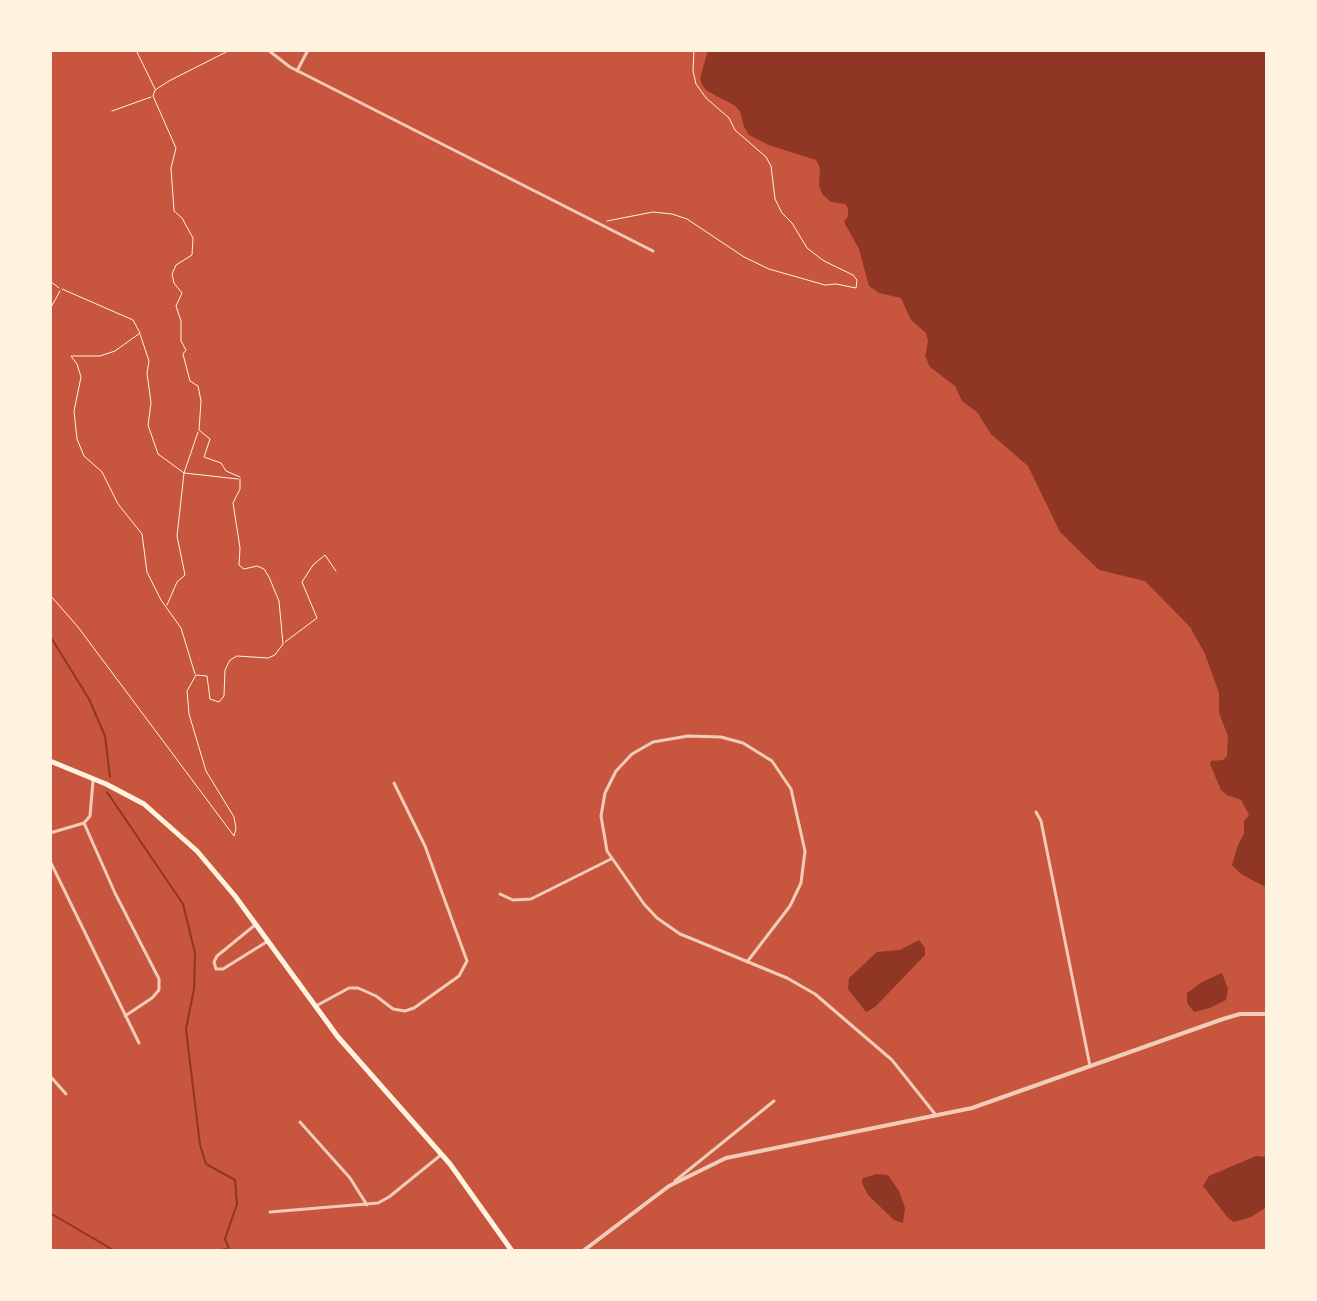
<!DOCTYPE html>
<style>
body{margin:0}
#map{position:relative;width:1317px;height:1301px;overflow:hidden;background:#c8553d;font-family:Ubuntu,sans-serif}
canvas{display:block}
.frame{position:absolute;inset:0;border:52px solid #fff3e0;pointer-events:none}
</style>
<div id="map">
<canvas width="1317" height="1301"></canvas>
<div class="frame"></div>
</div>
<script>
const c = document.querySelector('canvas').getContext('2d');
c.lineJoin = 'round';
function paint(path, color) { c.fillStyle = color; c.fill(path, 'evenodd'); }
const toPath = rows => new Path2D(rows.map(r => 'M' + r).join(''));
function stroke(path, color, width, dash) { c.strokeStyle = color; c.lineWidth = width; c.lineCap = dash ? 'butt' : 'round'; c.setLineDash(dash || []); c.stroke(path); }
paint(toPath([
 [708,50,1267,50,1267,888,1241,874,1232,865,1238,845,1244,834,1244,821,1249,815,1241,800,1227,795,1221,790,1210,764,1211,761,1223,760,1227,756,1228,736,1219,713,1219,693,1205,654,1190,627,1145,581,1099,570,1060,532,1028,466,991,434,977,412,962,401,955,386,930,367,925,356,928,341,926,333,911,320,901,298,879,293,869,286,859,249,844,222,848,216,848,208,845,204,831,202,823,195,819,186,820,168,816,160,769,145,749,135,744,127,740,111,734,105,707,91,702,85,700,78],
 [919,940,925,948,925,955,875,1007,866,1012,848,989,849,978,877,952,900,950],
 [1222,973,1228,989,1226,1000,1210,1008,1194,1012,1187,1003,1187,993,1202,982],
 [1256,1156,1267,1157,1267,1207,1251,1217,1234,1222,1228,1218,1203,1186,1209,1176],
 [877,1174,888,1175,899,1191,905,1208,903,1223,894,1220,868,1195,862,1183,863,1178]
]), '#8f3625');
stroke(toPath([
 [50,636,89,699,105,736,110,777],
 [107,792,183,904,195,953,194,989,186,1029,200,1145,206,1164,235,1180,237,1204,225,1239,230,1251],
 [50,1213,115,1251],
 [216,1251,226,1249]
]), '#8f3625', 2);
stroke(toPath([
 [136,50,155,89],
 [230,50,169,81,155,90,153,96,176,148,171,168,174,211,182,218,193,238,192,255,176,265,172,274,174,283,182,293,176,306,181,321,181,341,186,350,183,354,184,358,190,381,198,386,201,401,199,430,210,439,204,457,221,463,226,471,240,477],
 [112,111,151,97],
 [607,221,653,212,672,214,687,219,744,257,769,269,825,285,836,284,856,288,857,280,853,275,824,261,807,248,792,223,782,213,775,199,771,166,766,157,735,130,729,118,706,98,696,84,693,71,694,50],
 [50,281,59,288],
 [62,289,133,320,140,333,115,351,100,356,71,356,77,364,81,377,74,411,77,439,84,456,102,472,118,504,142,534,147,572,161,600,181,628,195,674],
 [50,309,60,291],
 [140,334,149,361,147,373,151,403,148,425,158,454,184,473,238,479],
 [50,595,78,627,234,836,236,828,234,817,206,771,189,714,187,691,196,675,207,676,210,699,219,702,224,696,225,670,230,660,237,656,268,658,275,655,283,644,279,601,269,577,264,569,257,566,244,569,239,565,240,548,233,503,240,489,240,479],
 [167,605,177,582,185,575,177,536,184,473,198,432],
 [285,642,317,618,302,582,313,565,325,555,336,571]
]), '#fff3e0', 1);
stroke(toPath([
 [268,50,290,67,653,251],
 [297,71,308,50],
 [1036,812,1041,821,1090,1066],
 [84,823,115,893,159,979,159,990,152,998,125,1016],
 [50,833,84,823,90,816,93,781],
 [50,861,139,1043],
 [500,894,513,900,531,899,611,859],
 [255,925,217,956,214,962,216,969,223,969,268,941],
 [747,962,790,906,801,883,805,851,791,789,772,761,743,743,721,737,688,736,653,742,632,754,616,771,605,793,601,816,607,851,644,904,657,918,680,934,690,938,787,978,815,994,892,1060,935,1114],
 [316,1006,349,988,358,988,376,996,393,1009,405,1011,414,1008,459,976,467,961,425,846,394,783],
 [50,1076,66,1094],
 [300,1122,350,1178,367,1205],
 [675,1181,774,1101],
 [270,1212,378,1203,389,1197,442,1154]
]), '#f1ccb7', 3);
stroke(toPath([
 [583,1251,669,1186,726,1158,972,1108,1223,1019,1240,1014,1267,1014]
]), '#f1ccb7', 4);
stroke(toPath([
 [50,761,106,784,144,804,197,851,235,896,338,1037,450,1164,512,1251]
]), '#fff3e0', 5);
</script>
